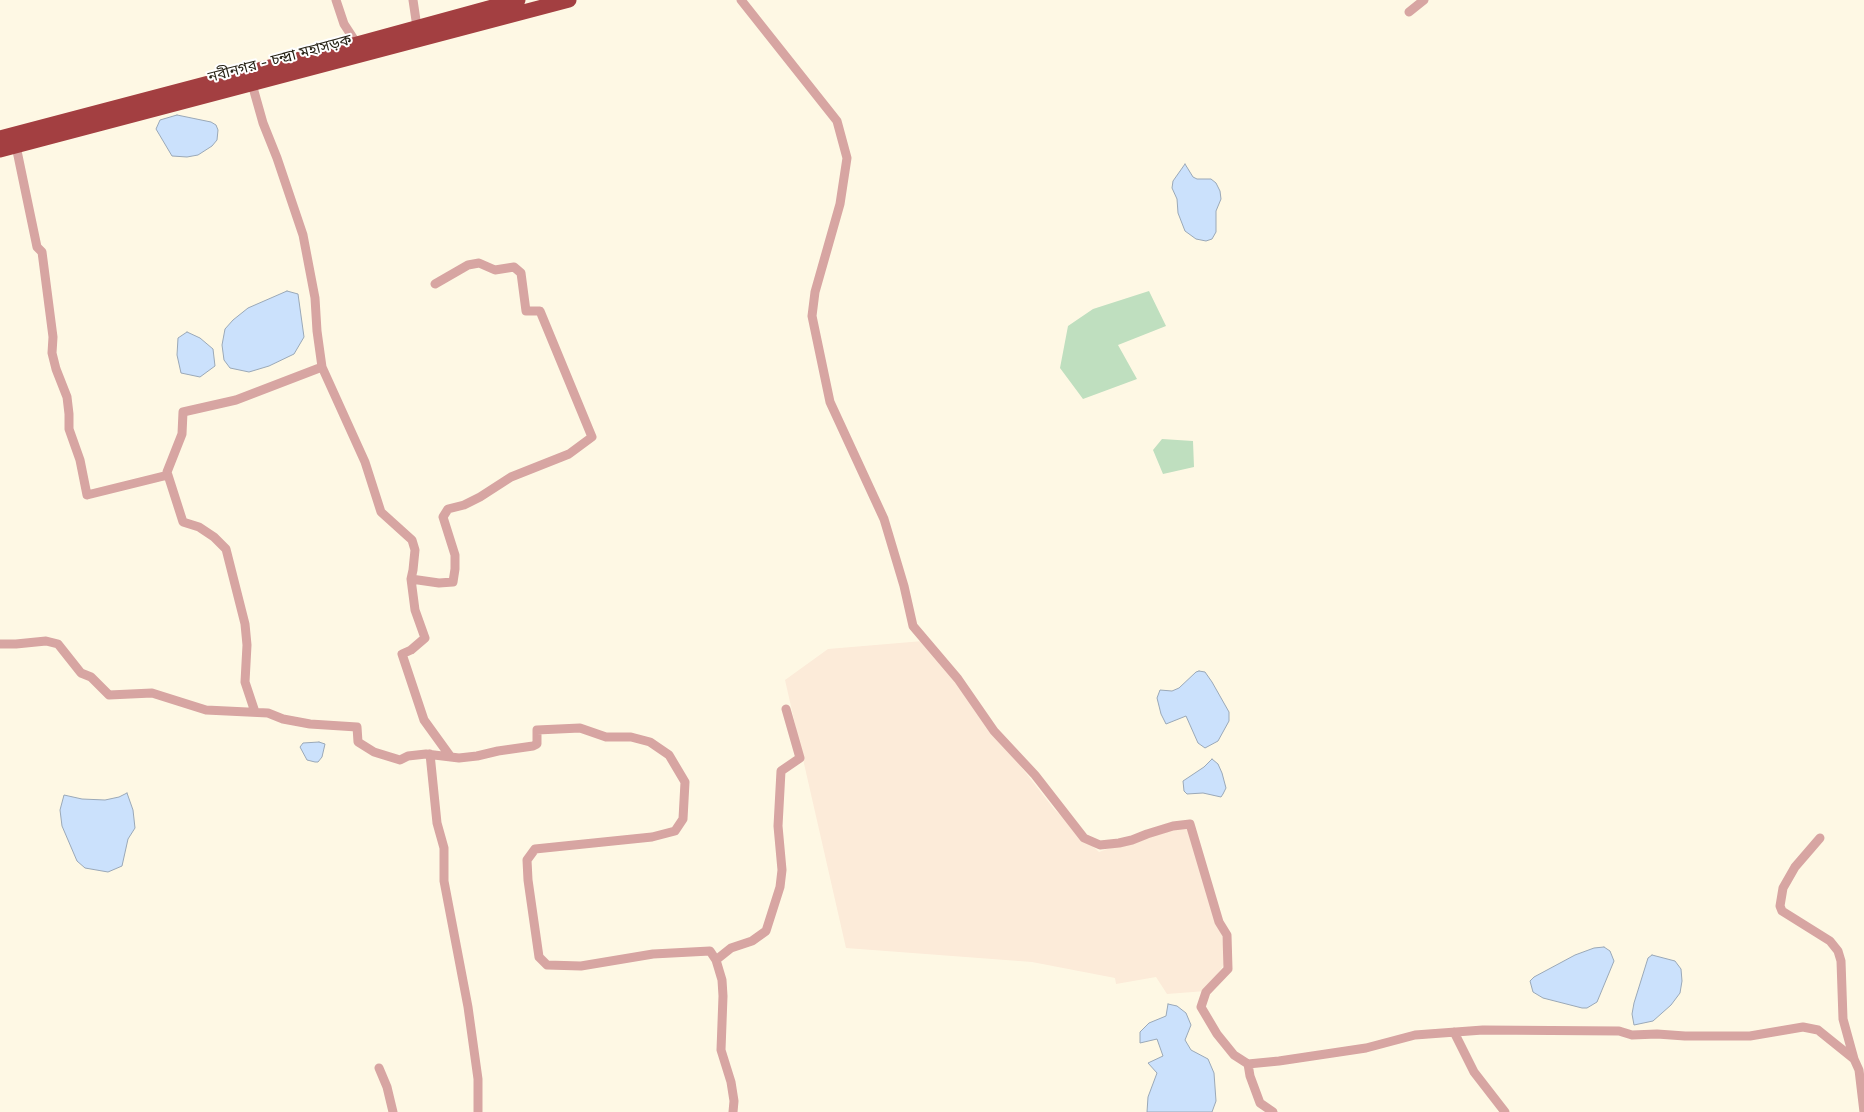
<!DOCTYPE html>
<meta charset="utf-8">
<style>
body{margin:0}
canvas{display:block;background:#fef8e4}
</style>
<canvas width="1864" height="1112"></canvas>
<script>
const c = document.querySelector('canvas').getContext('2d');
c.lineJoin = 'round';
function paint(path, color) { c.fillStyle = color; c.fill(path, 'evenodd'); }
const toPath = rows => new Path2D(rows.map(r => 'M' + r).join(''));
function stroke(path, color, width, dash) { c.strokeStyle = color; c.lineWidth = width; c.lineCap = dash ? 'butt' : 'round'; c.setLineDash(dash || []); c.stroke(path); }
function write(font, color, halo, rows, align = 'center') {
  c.font = font + ' "Libre Baskerville","Noto Sans Bengali",serif'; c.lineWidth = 4; c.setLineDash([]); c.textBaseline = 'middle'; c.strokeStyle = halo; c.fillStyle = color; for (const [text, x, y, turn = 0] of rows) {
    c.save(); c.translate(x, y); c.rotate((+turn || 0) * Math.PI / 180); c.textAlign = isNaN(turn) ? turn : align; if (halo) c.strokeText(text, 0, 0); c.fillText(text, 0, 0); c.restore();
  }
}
paint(toPath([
 [923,641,1054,809,1099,852,1160,830,1189,826,1220,917,1225,963,1206,991,1167,994,1156,977,1116,984,1115,978,1032,962,846,948,785,680,828,649]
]), '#fcebd9');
paint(toPath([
 [1149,291,1166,326,1118,345,1137,379,1083,399,1060,368,1068,326,1093,309],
 [1162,439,1193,441,1194,467,1163,474,1153,450]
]), '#bfdfbf');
const water = toPath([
 [177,115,211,122,216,125,218,130,217,140,212,146,198,155,187,157,172,156,156,129,160,120,177,115],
 [1185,164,1193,177,1197,179,1211,179,1216,183,1220,191,1221,199,1216,211,1216,232,1212,239,1206,241,1196,239,1185,231,1178,213,1177,199,1172,188,1173,181,1185,164],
 [287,291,298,294,304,337,294,354,269,366,249,372,230,368,224,360,222,345,225,329,233,320,248,308,287,291],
 [187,332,200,338,213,349,215,366,200,377,181,373,177,355,178,338,187,332],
 [1199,671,1205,672,1212,682,1229,712,1229,721,1218,741,1205,748,1198,743,1186,716,1166,724,1161,714,1157,698,1160,690,1172,691,1179,688,1196,672,1199,671],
 [319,742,325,744,322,757,318,762,315,762,307,760,300,747,303,743,319,742],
 [1212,759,1218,764,1222,773,1226,788,1223,794,1221,797,1203,793,1187,794,1184,791,1183,781,1204,767,1212,759],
 [127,793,133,810,135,828,128,839,122,866,108,872,85,868,77,861,62,826,60,810,64,795,82,799,105,800,119,797,127,793],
 [1604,947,1610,951,1614,961,1597,1002,1587,1008,1582,1008,1543,998,1533,992,1530,981,1534,977,1575,955,1594,948,1604,947],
 [1652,955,1675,961,1681,969,1682,981,1680,993,1671,1005,1653,1021,1634,1025,1632,1014,1634,1003,1648,958,1652,955],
 [1168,1004,1177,1006,1186,1013,1191,1025,1185,1040,1191,1050,1208,1059,1214,1073,1216,1101,1212,1112,1147,1112,1148,1097,1157,1073,1148,1063,1163,1056,1157,1039,1140,1043,1140,1032,1149,1023,1166,1016,1168,1004]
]);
paint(water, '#cbe1fc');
stroke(water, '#9aa8b7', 1);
stroke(toPath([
 [336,0,344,24,357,44],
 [413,0,417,27],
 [741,0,837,121,847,158,840,204,815,292,812,316,830,402,884,519,904,586,913,626,958,679,994,731,1035,775,1084,838,1100,845,1119,843,1132,840,1147,834,1173,826,1190,824,1219,922,1227,935,1228,969,1206,992,1201,1007,1217,1034,1234,1055,1248,1064,1279,1061,1366,1048,1415,1035,1483,1030,1619,1031,1632,1035,1657,1034,1685,1036,1750,1036,1803,1027,1818,1030,1854,1059,1859,1070,1864,1112],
 [1409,12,1424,0],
 [252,84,263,123,277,158,303,235,315,298,317,331,322,367,365,462,381,512,412,540,415,550,413,570,411,579,439,583,453,582,455,569,455,555,443,517,448,509,464,505,480,497,511,477,569,454,592,437,540,311,526,311,521,273,514,267,495,270,479,263,468,265,435,284],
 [16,146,37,247,42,252,53,337,52,353,56,369,67,397,69,414,69,429,80,460,87,495,168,475],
 [411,579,415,610,425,638,411,650,402,654,424,720,450,756],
 [0,644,16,644,46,641,58,644,81,673,91,677,109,695,152,693,206,710,268,713,283,719,310,724,357,727,358,742,374,752,400,760,408,756,426,754,459,758,477,756,498,751,533,746,537,744,537,730,580,728,606,737,631,737,650,742,669,755,685,782,683,819,675,831,652,837,535,849,527,860,528,880,539,957,547,965,581,966,653,954,710,951,716,960,722,980,723,996,721,1050,731,1082,734,1101,733,1112],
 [255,712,245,682,247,645,245,624,226,549,214,537,199,527,183,522,167,472,182,434,183,412,236,400,322,367],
 [430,754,437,823,444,848,444,881,468,1007,478,1079,478,1112],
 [1820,838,1795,867,1783,888,1780,906,1782,911,1830,941,1838,951,1841,961,1843,1019,1854,1059],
 [716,960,731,948,752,941,766,931,780,887,782,870,778,826,781,771,800,758,786,709],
 [1454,1032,1474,1072,1505,1112],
 [1248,1064,1250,1076,1260,1103,1273,1112],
 [379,1068,387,1087,393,1112]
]), '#d7a5a2', 9);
stroke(toPath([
 [0,138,357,44,518,0],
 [0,150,569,0]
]), '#a33f41', 15);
write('15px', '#272316', '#fff', [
 ["নবীনগর - চন্দ্রা মহাসড়ক",280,59,-15]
]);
</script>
